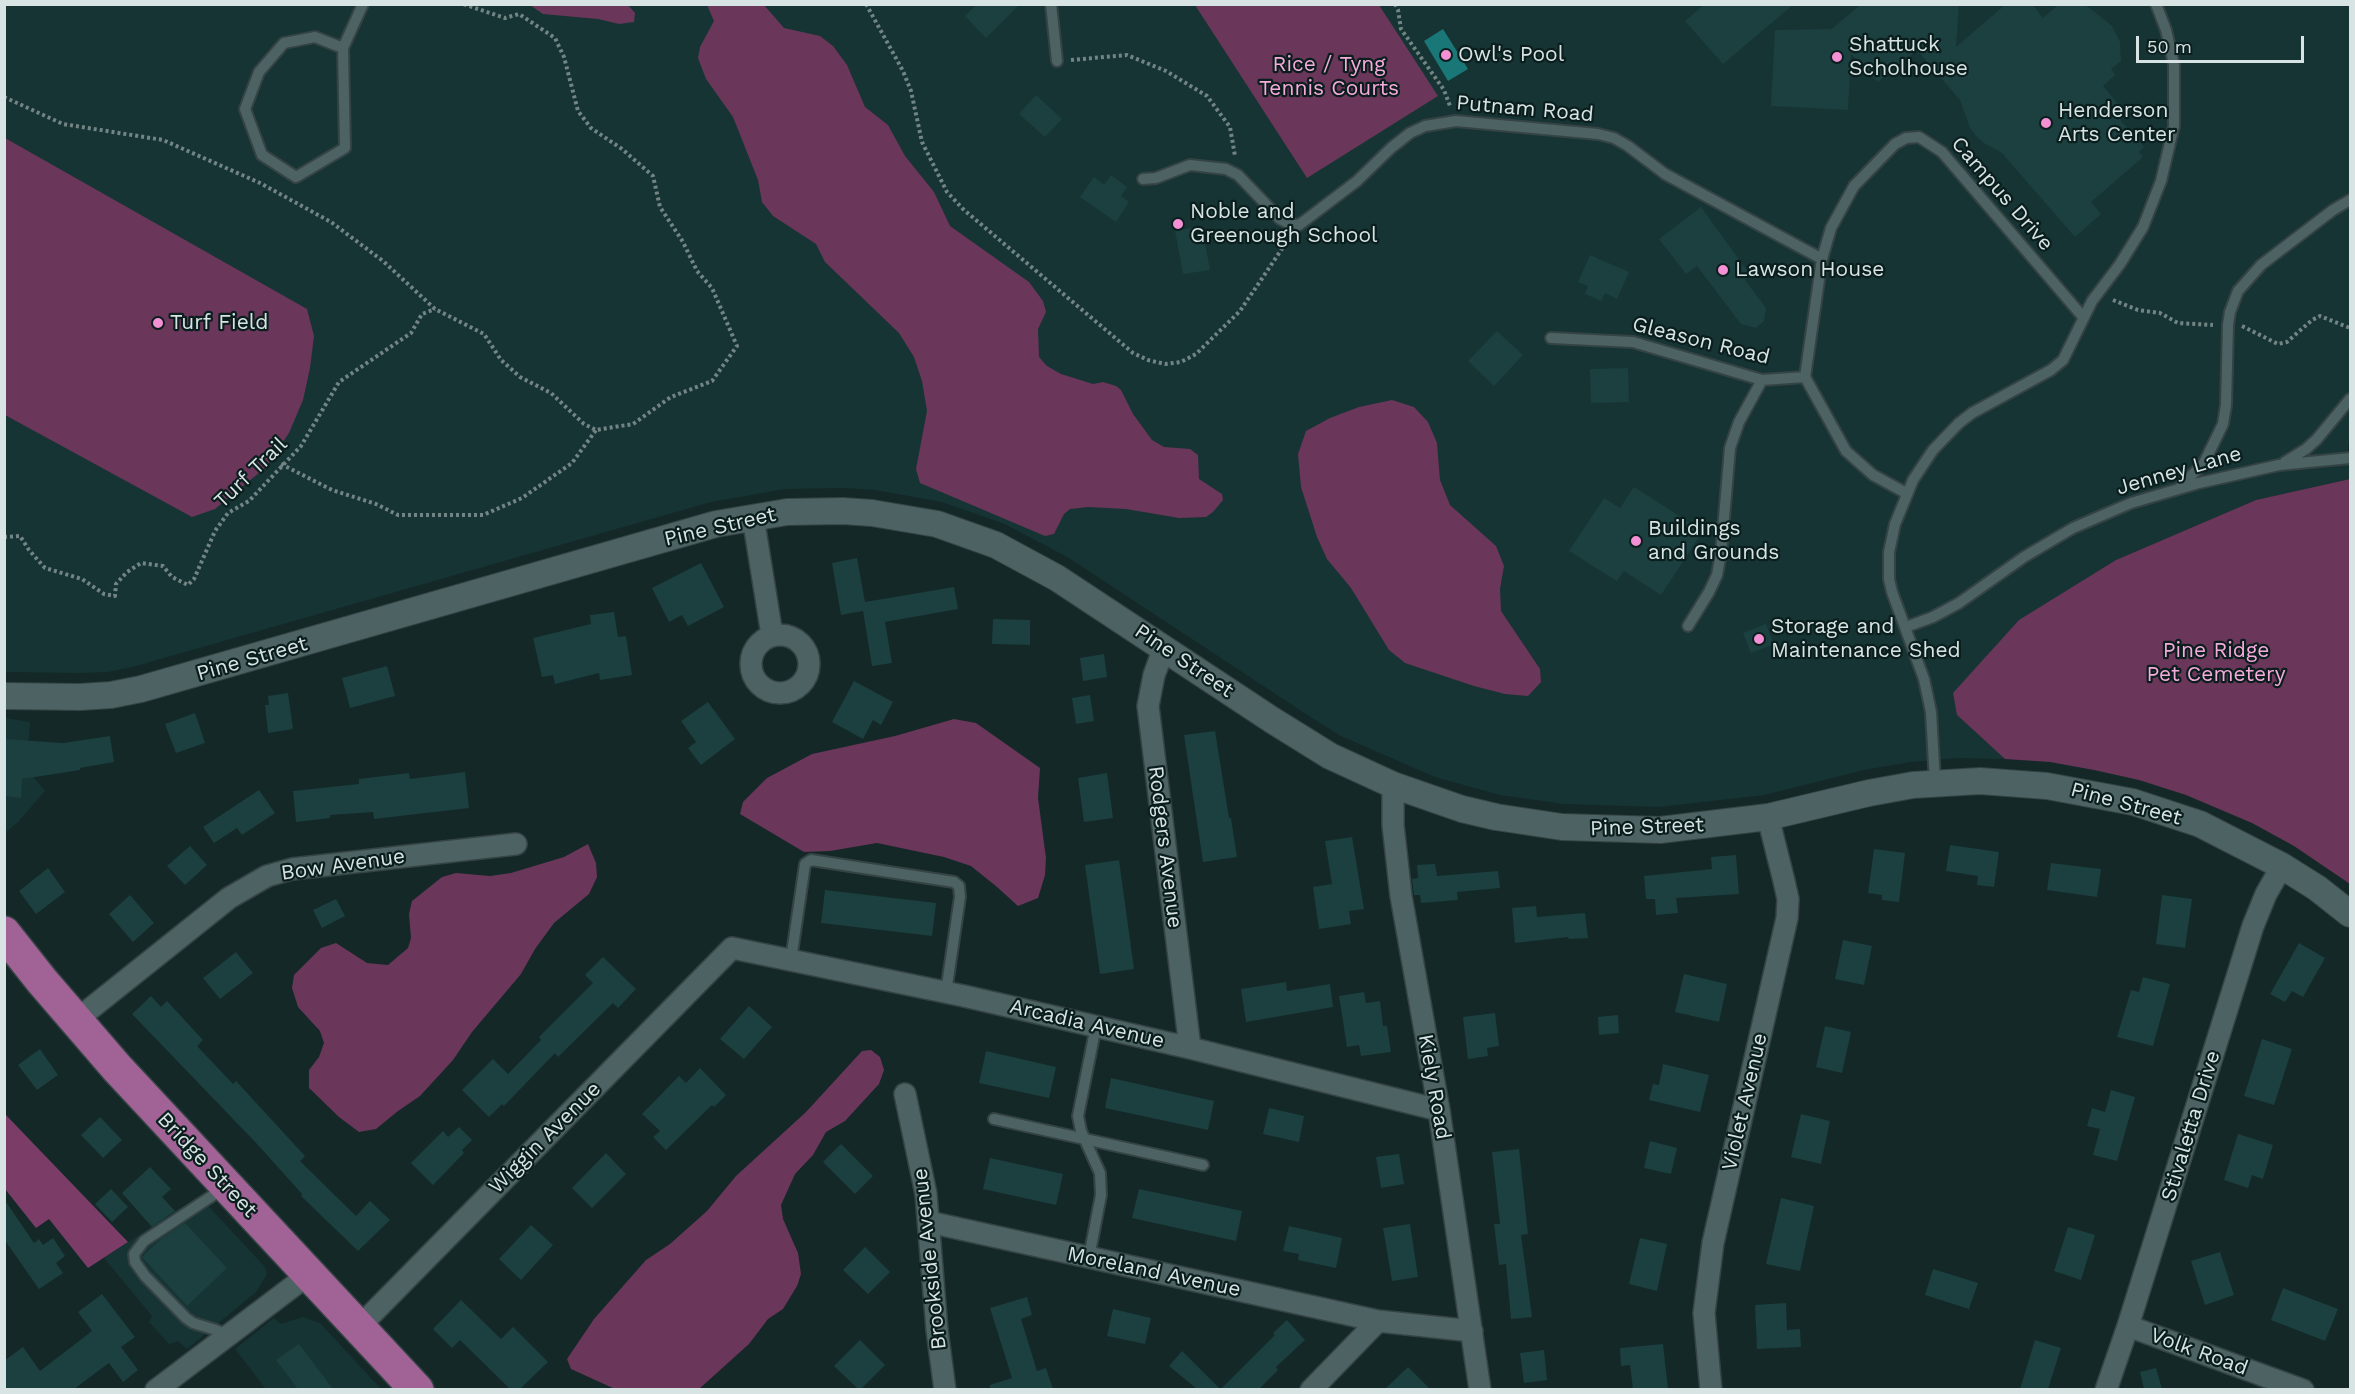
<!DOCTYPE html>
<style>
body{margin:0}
#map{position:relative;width:2355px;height:1394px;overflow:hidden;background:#142828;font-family:"Work Sans",sans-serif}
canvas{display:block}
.frame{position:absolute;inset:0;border:6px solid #d8e4e4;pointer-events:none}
.scale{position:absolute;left:2136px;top:36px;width:168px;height:27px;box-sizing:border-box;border:3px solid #d8e4e4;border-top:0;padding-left:8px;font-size:18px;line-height:21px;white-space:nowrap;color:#d8e4e4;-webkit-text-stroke:4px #0b1e1e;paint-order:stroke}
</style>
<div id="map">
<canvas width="2355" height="1394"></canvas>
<div class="frame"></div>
<div class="scale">50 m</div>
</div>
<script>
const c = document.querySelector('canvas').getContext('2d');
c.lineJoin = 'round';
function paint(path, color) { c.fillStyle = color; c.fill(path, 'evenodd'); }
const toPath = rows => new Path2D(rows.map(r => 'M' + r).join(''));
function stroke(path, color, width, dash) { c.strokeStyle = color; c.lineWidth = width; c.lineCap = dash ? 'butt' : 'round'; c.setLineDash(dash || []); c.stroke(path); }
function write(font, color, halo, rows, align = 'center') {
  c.font = font + ' "Work Sans",sans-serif'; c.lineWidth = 4.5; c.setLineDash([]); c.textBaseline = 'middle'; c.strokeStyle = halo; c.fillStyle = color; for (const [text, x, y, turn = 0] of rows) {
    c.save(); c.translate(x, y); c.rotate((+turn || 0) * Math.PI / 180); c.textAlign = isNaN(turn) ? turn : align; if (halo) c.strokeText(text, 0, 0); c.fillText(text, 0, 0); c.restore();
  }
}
paint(toPath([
 [4,5,2350,5,2350,444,2348,445,2350,479,2256,500,2116,560,1957,715,2005,759,1957,758,1911,762,1864,770,1764,795,1659,807,1564,804,1500,795,1435,777,1341,736,1312,718,1069,558,1005,524,942,502,875,490,844,488,785,489,711,502,136,666,108,672,79,673,5,672],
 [5,718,30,722,27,764,32,775,45,791,18,822,5,833],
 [199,1196,265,1267,267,1274,256,1292,187,1349,178,1341,169,1344,149,1322,152,1316,104,1258],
 [303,1317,320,1323,381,1389,266,1389,235,1349,274,1318,281,1324]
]), '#163434');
paint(toPath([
 [530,5,628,5,635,13,634,22,619,24,598,19,543,14],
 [707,5,764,5,784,28,820,36,833,46,847,65,865,107,888,125,905,156,934,192,950,226,1029,282,1043,301,1046,312,1038,329,1039,357,1047,366,1061,374,1093,384,1103,382,1116,386,1121,390,1133,414,1152,440,1164,447,1190,449,1198,455,1199,479,1222,494,1223,500,1213,512,1206,517,1179,518,1126,509,1088,507,1070,509,1064,514,1054,534,1045,536,920,483,916,469,927,411,922,381,914,357,899,333,825,262,816,244,773,216,762,202,758,180,733,117,706,79,698,58,700,47,714,21],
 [1195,5,1379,5,1438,96,1307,178],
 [5,138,307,309,314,336,310,368,303,400,289,433,265,468,215,509,192,517,5,415],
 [1392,400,1414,407,1428,422,1437,443,1440,480,1450,505,1496,546,1504,566,1500,589,1501,611,1540,669,1541,682,1528,696,1505,694,1474,686,1405,663,1389,650,1351,588,1327,559,1317,537,1301,487,1298,454,1306,431,1330,418,1359,407],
 [2350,479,2350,884,2294,846,2252,823,2186,795,2139,780,2094,770,2050,762,2005,759,1957,715,1953,693,2019,620,2116,560,2256,500],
 [954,719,976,723,1040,768,1038,798,1046,858,1045,875,1038,898,1018,906,997,887,971,866,944,857,877,843,830,851,804,852,740,814,743,802,767,778,812,754,895,736],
 [588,844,596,863,597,877,589,894,554,923,535,949,521,974,472,1032,453,1060,420,1096,398,1111,376,1129,359,1132,339,1117,309,1088,309,1070,319,1057,324,1043,320,1031,298,1007,292,988,294,975,321,948,336,943,367,963,388,965,408,948,411,938,409,914,412,901,442,877,456,873,490,876,511,873,564,857],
 [871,1050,880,1057,884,1070,879,1084,845,1121,826,1132,813,1155,795,1174,781,1205,783,1219,798,1253,801,1274,797,1286,783,1309,768,1319,749,1344,699,1389,615,1389,571,1369,567,1359,594,1319,646,1260,670,1244,707,1211,736,1176,806,1112,862,1051]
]), '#6a365a');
paint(toPath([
 [5,1114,128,1242,88,1268,49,1219,36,1228,5,1189]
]), '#7b3d68');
paint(toPath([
 [1443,29,1468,69,1448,81,1424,41]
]), '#197778');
paint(toPath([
 [977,4,1020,4,986,38,965,16],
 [1705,4,1794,4,1723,64,1685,21],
 [1861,4,1959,4,1956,47,2006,4,2032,4,2043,18,2059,4,2083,4,2091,9,2112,26,2120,42,2121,61,2111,69,2115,75,2103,86,2124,111,2117,116,2144,147,2139,152,2143,157,2091,202,2101,214,2075,237,2002,153,1984,143,1977,137,1970,128,1960,100,1917,50,1878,82,1851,54,1848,110,1771,106,1775,30,1832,29],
 [1036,95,1062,119,1045,137,1019,114],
 [1111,175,1127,187,1121,196,1129,202,1116,222,1080,197,1094,177,1104,185],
 [1701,207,1751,276,1745,280,1766,308,1764,321,1756,328,1741,324,1697,266,1686,274,1659,239],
 [1202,226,1210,270,1183,274,1175,231],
 [1590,255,1629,272,1617,299,1605,293,1601,301,1585,294,1588,286,1578,282],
 [1497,331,1523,355,1494,386,1468,361],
 [1628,368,1629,402,1591,403,1590,369],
 [1634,487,1703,531,1661,595,1624,571,1617,581,1569,551,1604,498,1620,508],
 [857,558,865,602,954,587,958,609,885,622,892,663,872,666,863,611,841,615,832,563],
 [701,563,724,607,688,626,682,615,669,622,652,588],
 [614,612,618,637,626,636,632,675,600,680,599,673,555,684,553,675,542,677,533,638,591,624,590,615],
 [993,619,1030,620,1030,645,992,644],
 [1766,624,1774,644,1751,653,1743,633],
 [1104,654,1107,677,1083,681,1080,658],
 [387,666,395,696,350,708,342,678],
 [854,681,893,702,881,725,873,720,863,739,832,722],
 [288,693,293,729,268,733,265,705,269,705,268,696],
 [1090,695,1094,721,1076,724,1072,698],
 [708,702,735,739,701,765,688,748,696,742,681,721],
 [195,713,205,743,176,753,165,724],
 [1215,731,1229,818,1231,818,1237,857,1203,862,1184,735],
 [110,736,114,762,80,768,80,770,22,779,21,798,4,796,4,739,63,743],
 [465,772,469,808,374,819,373,812,330,815,330,818,296,822,293,791,359,784,359,779,409,773,410,779],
 [1107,773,1113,818,1084,822,1078,778],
 [259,790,275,813,242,835,237,828,214,843,203,827],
 [1352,837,1364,909,1349,911,1351,924,1319,929,1313,887,1332,884,1325,841],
 [1950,845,1999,852,1994,887,1977,885,1978,876,1946,871],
 [190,846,207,865,185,885,167,866],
 [1874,849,1905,853,1899,902,1882,900,1882,895,1868,893],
 [1736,855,1739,894,1676,898,1678,913,1656,915,1655,899,1646,899,1644,876,1712,869,1711,857],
 [1119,860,1134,969,1100,974,1085,865],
 [2051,863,2101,869,2097,897,2047,890],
 [1435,864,1437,876,1498,871,1500,888,1457,892,1458,900,1421,903,1420,895,1414,895,1412,879,1418,878,1417,865],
 [48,868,65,892,36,914,19,891],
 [825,890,936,903,932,936,821,923],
 [130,895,154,923,133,942,109,914],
 [2162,895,2192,899,2185,948,2156,944],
 [336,899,345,916,322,928,313,910],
 [1536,906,1537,917,1585,913,1588,938,1569,939,1568,937,1515,943,1512,908],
 [1843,940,1872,946,1864,985,1835,979],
 [2299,943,2325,958,2303,997,2292,991,2285,1002,2270,994],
 [236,952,253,973,220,999,203,978],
 [603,957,636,989,618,1008,613,1003,558,1057,555,1053,504,1106,502,1104,489,1117,462,1090,493,1059,508,1074,541,1040,539,1037,593,983,585,975],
 [1684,974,1727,984,1719,1022,1675,1012],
 [2143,977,2170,984,2153,1046,2117,1037,2131,990,2139,992],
 [1286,982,1287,991,1330,984,1333,1007,1246,1022,1241,989],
 [1364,992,1366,1003,1380,1001,1383,1026,1387,1026,1391,1052,1361,1056,1359,1045,1347,1047,1339,996],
 [151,996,161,1007,167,1001,203,1040,197,1046,233,1084,236,1081,305,1156,300,1161,356,1216,370,1201,390,1220,358,1251,301,1196,302,1194,258,1145,132,1014],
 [749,1006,772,1027,744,1059,720,1039],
 [1495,1013,1499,1046,1487,1048,1488,1056,1468,1059,1463,1017],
 [1618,1015,1619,1033,1599,1035,1598,1017],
 [1825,1026,1851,1032,1842,1073,1816,1067],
 [2262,1039,2292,1049,2274,1105,2244,1096],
 [40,1049,58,1075,37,1090,18,1065],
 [986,1051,1056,1067,1049,1098,979,1083],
 [1663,1064,1709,1075,1700,1112,1649,1100,1653,1084,1659,1085],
 [700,1068,726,1095,714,1107,712,1105,666,1150,653,1137,660,1131,642,1114,679,1076,686,1083],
 [1111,1078,1214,1101,1208,1130,1105,1108],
 [2111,1090,2135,1097,2117,1161,2093,1155,2100,1129,2087,1126,2092,1108,2105,1112],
 [1269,1108,1304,1116,1299,1142,1263,1134],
 [1801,1114,1830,1121,1821,1164,1791,1157],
 [100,1117,122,1140,103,1158,81,1135],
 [459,1127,472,1140,462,1150,464,1153,433,1185,411,1163,443,1131,448,1137],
 [2238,1134,2273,1145,2263,1179,2252,1175,2248,1188,2224,1180],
 [1650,1141,1677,1148,1671,1174,1644,1168],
 [841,1144,873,1176,855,1194,823,1162],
 [1519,1149,1528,1234,1521,1235,1532,1317,1511,1319,1506,1264,1499,1265,1494,1224,1500,1224,1492,1152],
 [606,1153,626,1174,592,1208,572,1188],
 [1399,1154,1404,1184,1381,1188,1376,1157],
 [990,1158,1063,1174,1056,1205,983,1189],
 [150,1167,171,1189,162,1197,175,1211,152,1227,122,1193],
 [111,1189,128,1207,112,1222,95,1204],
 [1139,1189,1242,1211,1236,1241,1132,1218],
 [1781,1198,1814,1206,1800,1271,1766,1264],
 [4,1199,34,1243,39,1239,43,1245,53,1238,65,1256,56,1263,63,1273,39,1289,4,1239],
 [185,1223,227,1268,187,1306,142,1257,162,1238],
 [1410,1224,1418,1277,1392,1281,1383,1228],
 [531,1225,553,1245,521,1280,499,1259],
 [1289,1226,1342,1238,1336,1268,1298,1260,1299,1254,1283,1251],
 [2068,1227,2095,1235,2081,1280,2054,1271],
 [1640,1238,1667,1244,1657,1291,1629,1284],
 [865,1247,890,1272,868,1294,843,1270],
 [2220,1252,2234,1295,2205,1305,2191,1261],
 [1933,1269,1978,1283,1969,1309,1925,1295],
 [2283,1288,2338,1309,2325,1341,2271,1320],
 [102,1294,135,1337,121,1347,138,1370,123,1382,109,1363,74,1389,4,1389,4,1361,23,1347,40,1371,92,1331,78,1312],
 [1027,1297,1032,1315,1021,1319,1037,1371,1046,1368,1053,1389,990,1389,990,1385,1012,1378,990,1308],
 [461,1300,501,1339,513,1327,548,1362,520,1389,510,1389,460,1340,452,1348,433,1329],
 [1786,1303,1787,1330,1800,1329,1801,1347,1757,1349,1755,1305],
 [1113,1309,1151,1318,1145,1344,1107,1336],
 [1287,1320,1305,1340,1276,1367,1278,1370,1259,1389,1221,1389,1275,1335,1273,1333],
 [860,1340,885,1365,861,1389,858,1389,834,1366],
 [2035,1340,2061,1348,2048,1389,2020,1389],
 [299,1344,333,1389,298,1389,276,1360],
 [1663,1344,1668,1389,1633,1389,1630,1365,1621,1366,1620,1348],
 [1544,1350,1547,1380,1524,1383,1520,1353],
 [1182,1351,1220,1389,1197,1389,1169,1366],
 [1408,1367,1430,1389,1385,1389],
 [2156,1368,2162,1389,2144,1389,2140,1372]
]), '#1c3f3f');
const service = toPath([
 [1051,4,1057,61],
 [343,48,315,37,284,43,259,72,245,109,262,155,296,177,345,148,343,48,363,4],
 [1143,179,1156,178,1190,165,1226,169,1238,175,1280,219,1289,224,1299,225,1357,181,1391,148,1410,133,1425,126,1456,121,1598,134,1614,138,1628,146,1665,174,1822,259],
 [1551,338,1633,342,1762,380,1805,377],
 [2285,462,2306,449,2317,439,2350,399],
 [2181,486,2204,463,2223,424,2226,405,2228,325,2230,312,2238,291,2261,265,2333,210,2350,200],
 [1906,493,1873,475,1846,451,1805,377,1822,259,1831,228,1854,186,1895,144,1906,138,1919,137,1942,152,2083,317],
 [1688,626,1709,592,1717,575,1721,553,1730,448,1739,422,1762,380],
 [1906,627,1933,617,1959,603,2024,557,2073,528,2131,503,2199,483,2279,465,2350,458],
 [1935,782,1931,712,1924,679,1892,592,1889,579,1889,552,1895,524,1913,480,1933,450,1959,423,1972,413,2051,370,2063,360,2092,301,2120,264,2143,227,2161,181,2174,126,2174,65,2166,30,2156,4],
 [791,960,805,864,811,860,954,882,959,886,960,897,946,992],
 [994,1119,1203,1165],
 [224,1188,144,1241,134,1254,135,1262,145,1276,186,1318,193,1323,216,1330,227,1336],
 [1089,1257,1101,1195,1100,1173,1081,1131,1078,1116,1096,1026]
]);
const minor = toPath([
 [753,517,772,635],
 '751 664a29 29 0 1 1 58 0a29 29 0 1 1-58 0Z',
 [1164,648,1154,675,1148,706,1190,1048],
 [1393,785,1393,825,1401,896,1439,1110,1480,1390],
 [75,1021,229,898,267,876,292,869,516,844],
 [905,1094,926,1194,937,1330,945,1390],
 [929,1222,1378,1321],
 [2128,1326,2303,1390],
 [358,1328,732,948,964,996,1190,1048,1439,1110],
 [156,1390,308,1275],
 [1311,1390,1378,1321,1472,1331],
 [1711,1390,1704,1313,1713,1243,1787,918,1788,899,1784,881,1768,817],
 [2106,1390,2128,1326,2253,926,2266,894,2282,866]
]);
const tertiary = toPath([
 [4,696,80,697,111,695,141,689,716,524,787,512,843,511,872,513,937,524,996,545,1057,578,1272,720,1330,756,1393,785,1462,809,1496,817,1562,827,1660,830,1768,817,1869,793,1913,785,1980,781,2047,786,2133,802,2200,824,2282,866,2317,888,2350,914]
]);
const primary = toPath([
 [4,933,42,981,117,1068,417,1390]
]);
stroke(service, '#354344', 14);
stroke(minor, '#354344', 24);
stroke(tertiary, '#354344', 28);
stroke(primary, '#354344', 36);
stroke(toPath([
 [866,4,903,71,911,91,922,142,947,192,963,209,1133,353,1148,360,1165,364,1181,362,1196,354,1240,311,1288,240],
 [1395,4,1398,10,1401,29,1444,90,1450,106],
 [1071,60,1127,55,1166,71,1207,96,1230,127,1235,156],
 [4,97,63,124,163,140,260,183,331,222,383,261,435,309,484,334,501,360,520,377,551,393,584,424,596,430,633,424,671,397,712,381,737,346,712,288,697,271,683,242,660,207,653,176,622,149,591,128,578,111,564,57,555,38,519,14,505,18,463,4],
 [2113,300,2138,310,2160,313,2178,323,2213,325],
 [2242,326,2278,344,2287,342,2312,320,2320,316,2350,328],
 [281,464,332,490,376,504,398,515,483,515,522,498,572,463,596,430],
 [4,537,20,536,29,550,45,568,82,579,104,594,115,596,116,584,127,572,141,563,163,566,172,577,188,585,194,579,215,531,228,513,249,501,301,446,339,382,411,333,422,314,435,309]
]), '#738484', 4, [3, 3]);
stroke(service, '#4d6262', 10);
stroke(minor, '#4d6262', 21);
stroke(tertiary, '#4d6262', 26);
stroke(primary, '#a16295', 33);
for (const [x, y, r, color] of [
 [1446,55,6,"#f491d4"],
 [1837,57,6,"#f491d4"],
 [2046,123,6,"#f491d4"],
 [1178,224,6,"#f491d4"],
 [1723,270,6,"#f491d4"],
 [158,323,6,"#f491d4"],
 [1636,541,6,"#f491d4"],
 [1759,639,6,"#f491d4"]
]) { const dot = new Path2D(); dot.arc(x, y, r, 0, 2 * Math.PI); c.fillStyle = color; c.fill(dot); stroke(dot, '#0b1e1e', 2); }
write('21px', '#d8e4e4', '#0b1e1e', [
 ["Shattuck",1849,45],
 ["Scholhouse",1849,69],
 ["Owl's Pool",1458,55],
 ["Henderson",2058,111],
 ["Arts Center",2058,135],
 ["Noble and",1190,212],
 ["Greenough School",1190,236],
 ["Lawson House",1735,270],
 ["Turf Field",170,323],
 ["Buildings",1648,529],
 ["and Grounds",1648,553],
 ["Storage and",1771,627],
 ["Maintenance Shed",1771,651]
], 'left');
write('21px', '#f6abdc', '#0b1e1e', [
 ["Rice / Tyng",1329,65],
 ["Tennis Courts",1329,89],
 ["Pine Ridge",2216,651],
 ["Pet Cemetery",2216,675]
]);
write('21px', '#d8e4e4', '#0b1e1e', [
 ["Putnam Road",1525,109,5],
 ["Campus Drive",2002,194,49],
 ["Gleason Road",1701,341,14],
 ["Jenney Lane",2179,471,-16],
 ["Turf Trail",251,473,-44],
 ["Pine Street",720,527,-13],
 ["Pine Street",252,659,-16],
 ["Pine Street",1184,661,34],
 ["Pine Street",2126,804,15],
 ["Pine Street",1647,827,-2],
 ["Rodgers Avenue",1165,847,83],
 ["Bow Avenue",343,865,-8],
 ["Arcadia Avenue",1087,1024,13],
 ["Kiely Road",1434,1087,80],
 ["Violet Avenue",1745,1102,-77],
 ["Stivaletta Drive",2191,1126,-73],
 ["Wiggin Avenue",545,1138,-45],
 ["Bridge Street",207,1165,47],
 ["Brookside Avenue",930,1259,-96],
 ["Moreland Avenue",1154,1272,12],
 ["Volk Road",2199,1352,20]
]);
</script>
